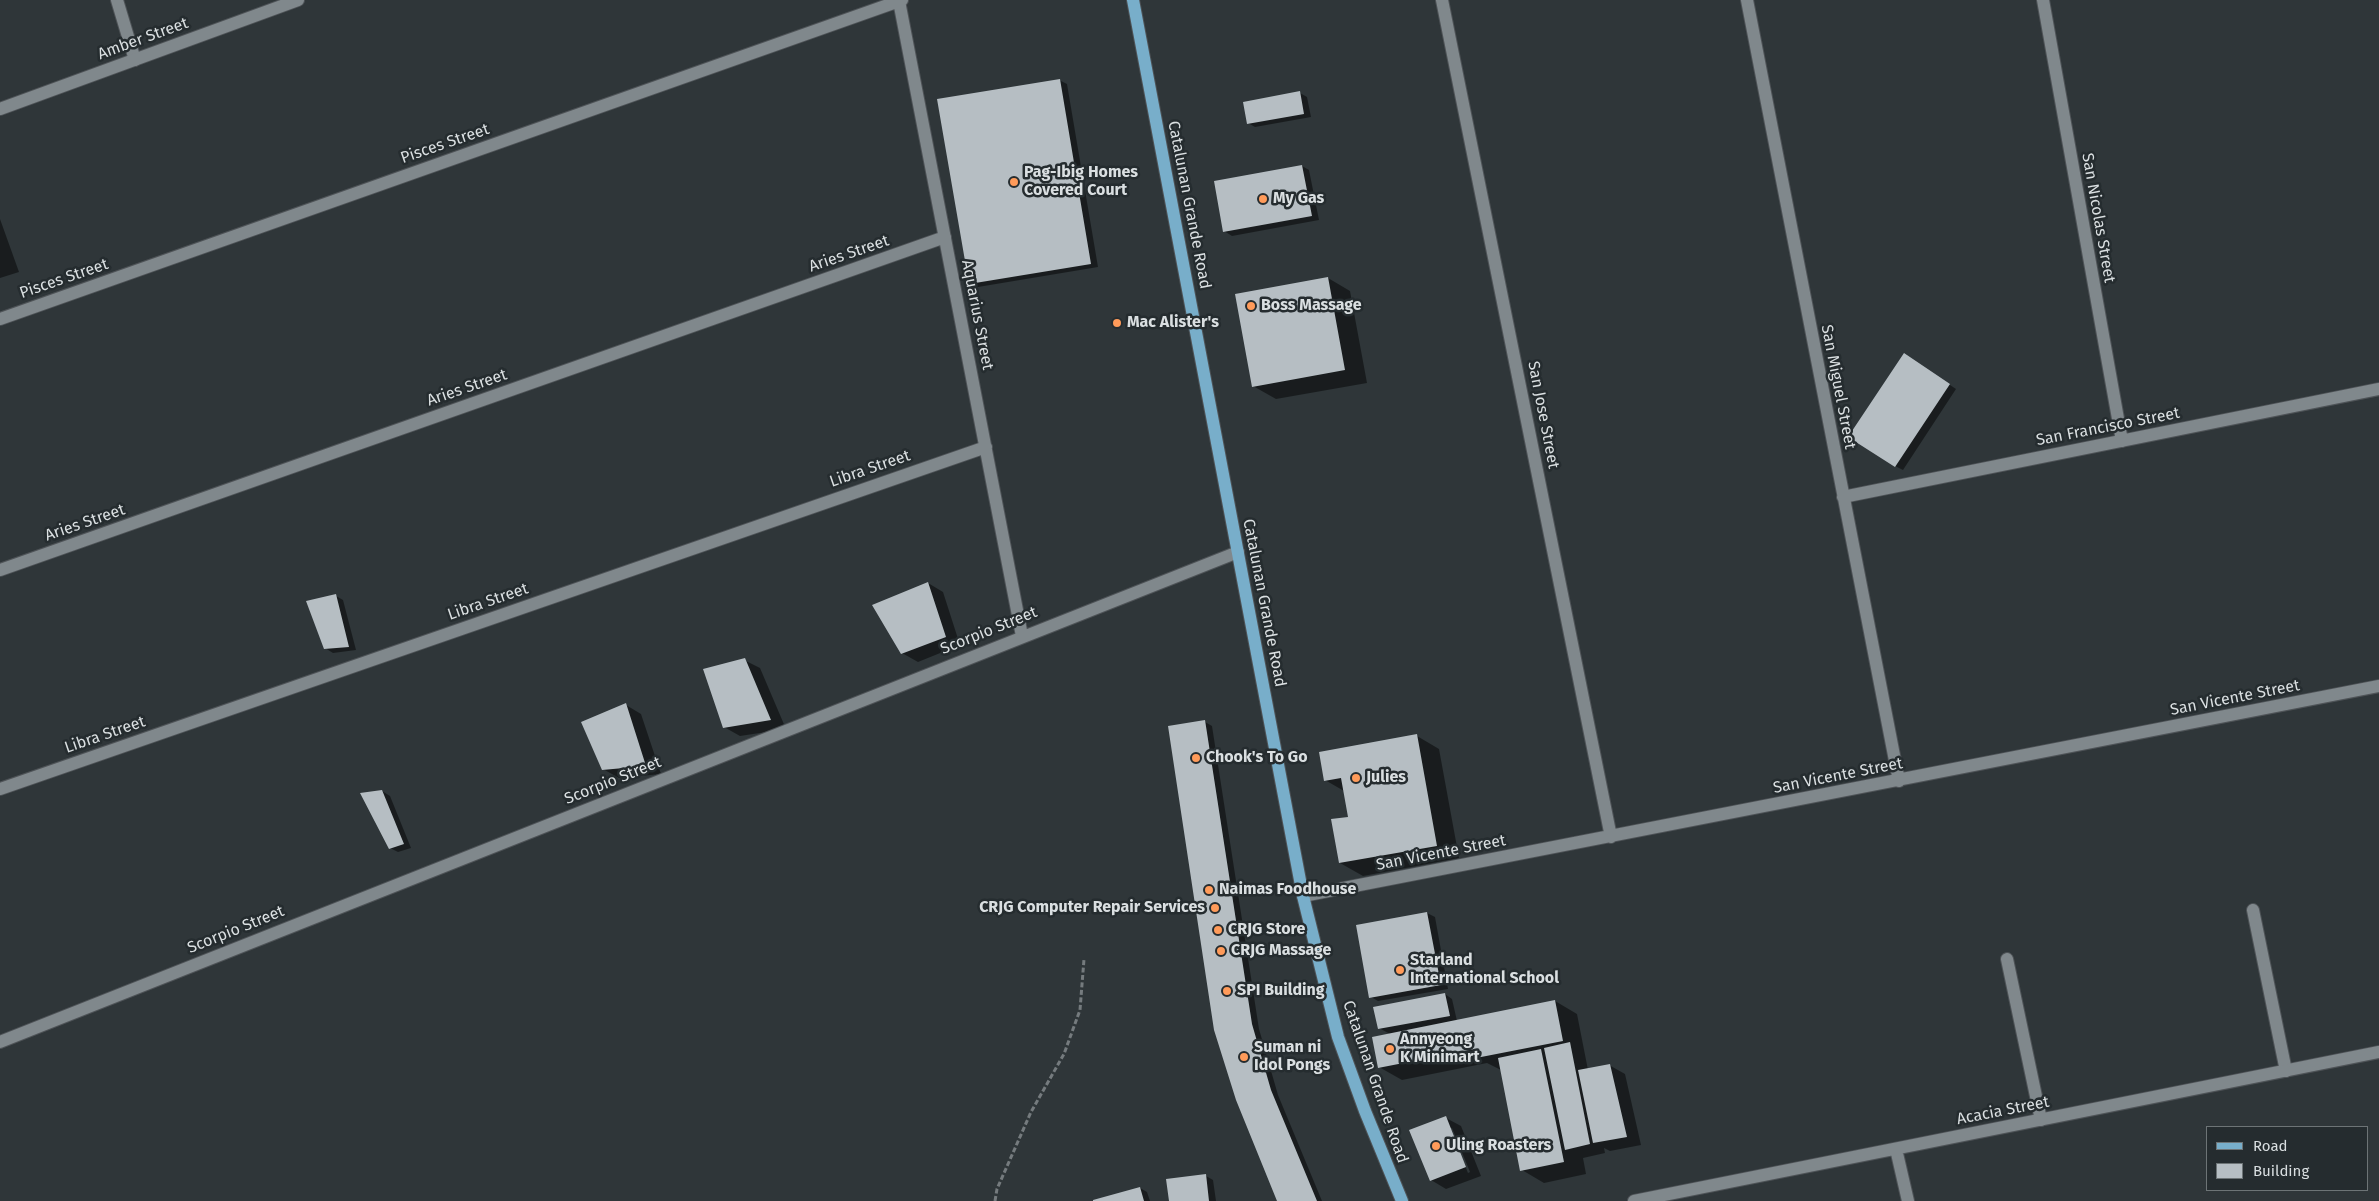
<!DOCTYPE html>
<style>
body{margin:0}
#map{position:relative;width:2379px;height:1201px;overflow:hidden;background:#2f3639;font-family:"Fira Sans",sans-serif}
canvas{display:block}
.legend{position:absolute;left:2206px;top:1126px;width:162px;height:65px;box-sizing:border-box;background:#252c2f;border:1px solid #6d7476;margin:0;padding:6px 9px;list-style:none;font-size:15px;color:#dadfe1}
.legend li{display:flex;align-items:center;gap:10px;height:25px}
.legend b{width:25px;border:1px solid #6d7476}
</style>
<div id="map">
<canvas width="2379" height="1201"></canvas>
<ul class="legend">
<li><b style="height:6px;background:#78aeca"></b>Road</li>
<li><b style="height:14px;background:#b6bec3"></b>Building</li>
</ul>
</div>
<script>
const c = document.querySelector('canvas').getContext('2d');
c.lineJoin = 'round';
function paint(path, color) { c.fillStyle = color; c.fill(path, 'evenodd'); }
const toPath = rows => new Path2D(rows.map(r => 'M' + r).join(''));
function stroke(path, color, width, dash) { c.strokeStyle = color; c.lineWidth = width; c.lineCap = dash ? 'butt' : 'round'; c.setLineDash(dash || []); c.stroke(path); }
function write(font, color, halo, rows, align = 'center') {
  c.font = font + ' "Fira Sans",sans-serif'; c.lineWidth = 5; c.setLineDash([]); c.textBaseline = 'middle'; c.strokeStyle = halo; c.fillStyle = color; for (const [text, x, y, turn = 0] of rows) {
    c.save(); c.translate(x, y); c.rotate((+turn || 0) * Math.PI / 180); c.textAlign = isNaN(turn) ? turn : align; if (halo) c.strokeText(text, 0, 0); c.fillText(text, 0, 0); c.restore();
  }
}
paint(toPath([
 [1059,80,1067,84,1098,267,978,287,970,283],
 [1300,93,1307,97,1311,117,1255,127,1248,123],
 [1302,166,1309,170,1319,220,1232,236,1224,231],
 [0,219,19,272,0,278],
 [1328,278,1350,291,1367,383,1276,399,1253,386],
 [1911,359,1956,389,1903,470,1895,466],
 [928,583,943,592,960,645,918,662,902,653],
 [336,596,343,600,356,650,333,653,325,648],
 [744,660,760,668,786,729,740,736,724,727],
 [626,705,641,714,661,774,619,778,603,769],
 [1205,722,1212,726,1259,1029,1278,1095,1322,1201,1279,1201],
 [1417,736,1439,749,1459,858,1363,876,1340,863,1349,818,1344,791,1325,780],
 [382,791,390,796,411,848,398,852,390,848],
 [1427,913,1435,917,1448,989,1378,1001,1371,997,1358,926],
 [1445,994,1452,999,1457,1021,1555,1001,1577,1014,1588,1070,1609,1065,1625,1074,1641,1145,1610,1151,1604,1148,1605,1153,1583,1158,1586,1174,1544,1183,1522,1170,1501,1070,1487,1063,1402,1080,1379,1067,1390,1034,1379,1028],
 [1446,1118,1461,1126,1481,1176,1446,1189,1431,1180],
 [1450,1128,1452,1128,1470,1172,1468,1173],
 [1206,1176,1213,1180,1216,1201,1170,1201],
 [1140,1188,1147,1192,1150,1201,1096,1201]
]), '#0007');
paint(toPath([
 [1060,79,1091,264,969,284,937,99],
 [1300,91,1304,114,1247,124,1243,102],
 [1302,165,1312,216,1223,232,1214,181],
 [1328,277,1345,370,1252,387,1235,294],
 [1904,353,1950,384,1895,467,1848,437],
 [928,582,946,637,901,654,872,605],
 [336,594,349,647,324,649,306,601],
 [745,658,771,720,723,728,703,669],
 [626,703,646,766,602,770,581,722],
 [1205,720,1252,1024,1271,1090,1317,1201,1277,1201,1236,1100,1214,1030,1168,726],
 [1417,734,1437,846,1339,863,1331,819,1348,817,1341,778,1324,781,1319,752],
 [382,790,404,844,389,849,360,793],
 [1427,912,1441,985,1369,998,1356,925],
 [1445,993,1450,1016,1378,1029,1373,1007],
 [1555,1000,1563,1041,1476,1058,1475,1049,1378,1068,1372,1037],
 [1570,1042,1590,1144,1565,1150,1544,1048],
 [1541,1049,1564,1162,1520,1171,1498,1058],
 [1610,1064,1627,1137,1593,1143,1578,1070],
 [1446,1116,1466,1167,1430,1181,1409,1130],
 [1206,1174,1209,1201,1169,1201,1166,1179],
 [1140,1187,1144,1201,1093,1201,1093,1200]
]), '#b6bec3');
const lane = toPath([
 [117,0,135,60],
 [2253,910,2286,1071],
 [2007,959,2041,1120]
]);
const street = toPath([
 [1442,0,1611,837],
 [1747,0,1899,781],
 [2043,0,2122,441],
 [899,1,1022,636],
 [0,109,298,0],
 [0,319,902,0],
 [1843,497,2379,389],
 [0,570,945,237],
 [0,789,986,447],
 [1303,896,2379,686],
 [0,1042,1238,552],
 [1896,1149,1908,1201],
 [1634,1201,2379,1052]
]);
const primary = toPath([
 [1133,0,1303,896,1338,1037,1365,1111,1402,1201]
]);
stroke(lane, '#4e5357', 14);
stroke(street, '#4e5357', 14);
stroke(primary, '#4e5357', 14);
stroke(toPath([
 [995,1201,997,1189,1031,1112,1064,1054,1080,1010,1084,959]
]), '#757b7e', 3, [5, 2.5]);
stroke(lane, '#80888c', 12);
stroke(street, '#80888c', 12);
stroke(primary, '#78aeca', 12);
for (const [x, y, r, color] of [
 [1014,182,5,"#ff9b5a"],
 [1263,199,5,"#ff9b5a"],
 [1251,306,5,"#ff9b5a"],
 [1117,323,5,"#ff9b5a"],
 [1196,758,5,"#ff9b5a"],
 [1356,778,5,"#ff9b5a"],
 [1209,890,5,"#ff9b5a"],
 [1215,908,5,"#ff9b5a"],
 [1218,930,5,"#ff9b5a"],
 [1221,951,5,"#ff9b5a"],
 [1400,970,5,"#ff9b5a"],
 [1227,991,5,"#ff9b5a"],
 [1390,1049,5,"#ff9b5a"],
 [1244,1057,5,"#ff9b5a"],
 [1436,1146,5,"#ff9b5a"]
]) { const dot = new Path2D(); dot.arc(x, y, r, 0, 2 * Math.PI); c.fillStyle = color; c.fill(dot); stroke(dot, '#252c2f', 2); }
write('16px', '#dadfe1', '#252c2f', [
 ["Amber Street",143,39,-20],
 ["Pisces Street",445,144,-19],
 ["Catalunan Grande Road",1189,205,79],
 ["San Nicolas Street",2098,218,80],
 ["Aries Street",849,254,-19],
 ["Pisces Street",64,279,-19],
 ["Aquarius Street",977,315,79],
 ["San Miguel Street",1838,387,79],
 ["Aries Street",467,388,-19],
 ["San Jose Street",1543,415,79],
 ["San Francisco Street",2108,427,-11],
 ["Libra Street",870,469,-19],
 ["Aries Street",85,523,-19],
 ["Libra Street",488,602,-19],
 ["Catalunan Grande Road",1264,603,79],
 ["Scorpio Street",989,631,-22],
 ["San Vicente Street",2235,698,-11],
 ["Libra Street",105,735,-19],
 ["San Vicente Street",1838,776,-11],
 ["Scorpio Street",613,781,-22],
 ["San Vicente Street",1441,853,-11],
 ["Scorpio Street",236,930,-22],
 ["Catalunan Grande Road",1375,1082,71],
 ["Acacia Street",2003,1111,-11]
]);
write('bold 16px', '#dadfe1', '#252c2f', [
 ["Pag-Ibig Homes",1024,173],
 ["Covered Court",1024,191],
 ["My Gas",1273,199],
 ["Boss Massage",1261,306],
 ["Mac Alister's",1127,323],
 ["Chook's To Go",1206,758],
 ["Julies",1366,778],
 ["Naimas Foodhouse",1219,890],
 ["CRJG Computer Repair Services",1205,908,"right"],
 ["CRJG Store",1228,930],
 ["CRJG Massage",1231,951],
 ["Starland",1410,961],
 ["International School",1410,979],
 ["SPI Building",1237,991],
 ["Annyeong",1400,1040],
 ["K Minimart",1400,1058],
 ["Suman ni",1254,1048],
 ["Idol Pongs",1254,1066],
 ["Uling Roasters",1446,1146]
], 'left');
</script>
